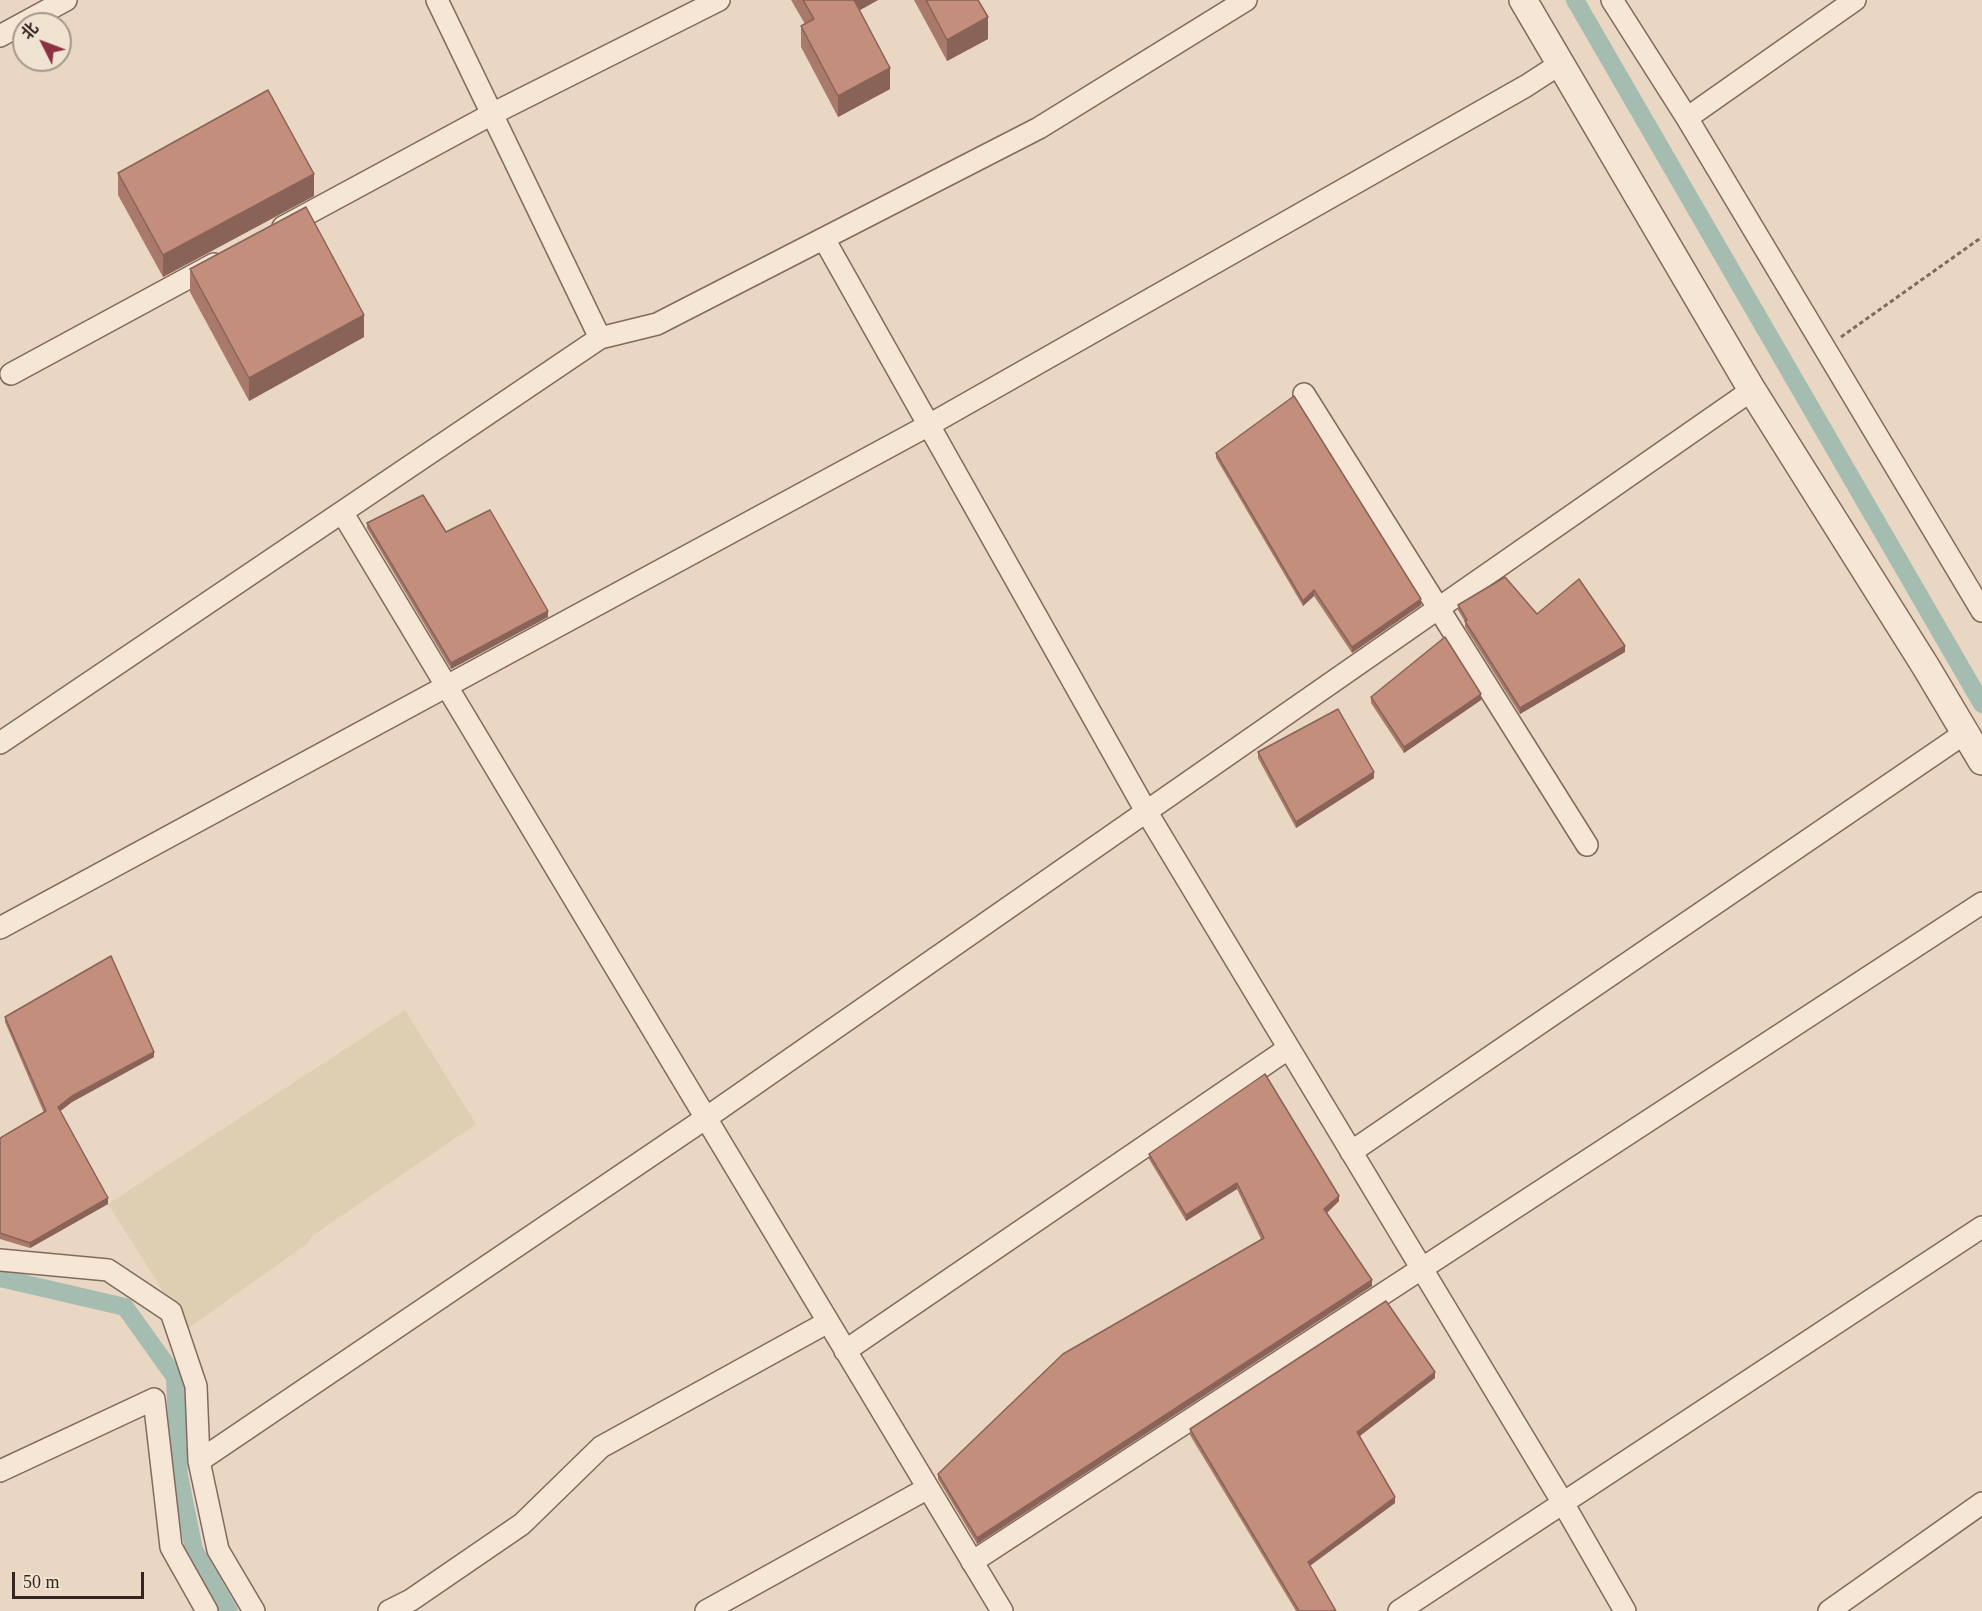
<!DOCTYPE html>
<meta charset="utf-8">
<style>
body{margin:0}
#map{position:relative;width:1982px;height:1611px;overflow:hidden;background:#e9d7c3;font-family:"Times New Roman","Noto Sans SC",serif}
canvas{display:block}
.north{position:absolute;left:12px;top:12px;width:60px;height:60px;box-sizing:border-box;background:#f1e3d2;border:2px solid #a5978a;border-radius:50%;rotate:312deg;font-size:16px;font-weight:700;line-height:24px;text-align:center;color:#33251e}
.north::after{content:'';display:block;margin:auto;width:21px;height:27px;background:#8b3242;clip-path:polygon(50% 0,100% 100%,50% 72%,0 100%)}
.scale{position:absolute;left:12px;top:1572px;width:132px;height:27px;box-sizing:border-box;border:3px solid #33251e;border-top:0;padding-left:8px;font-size:18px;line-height:21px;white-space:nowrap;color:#33251e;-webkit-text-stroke:4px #f1e3d2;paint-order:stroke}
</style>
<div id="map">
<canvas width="1982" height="1611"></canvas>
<div class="north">北</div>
<div class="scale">50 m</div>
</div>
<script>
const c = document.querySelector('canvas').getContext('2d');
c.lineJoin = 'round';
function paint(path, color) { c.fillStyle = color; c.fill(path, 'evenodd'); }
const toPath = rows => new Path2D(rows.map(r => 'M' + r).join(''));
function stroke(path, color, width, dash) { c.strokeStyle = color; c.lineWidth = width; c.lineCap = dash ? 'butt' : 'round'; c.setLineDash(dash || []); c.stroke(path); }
paint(toPath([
 [405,1010,476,1124,312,1236,307,1244,187,1329,108,1204]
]), '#decfb2');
stroke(toPath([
 [1575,0,1982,704],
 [0,1278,125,1307,175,1377,179,1475,194,1550,229,1611]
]), '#a5bdb1', 18);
const minor = toPath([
 [437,0,600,338],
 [1612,0,1687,118,1982,611],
 [0,36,66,0],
 [1687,118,1855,0],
 [283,227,492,114,719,0],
 [824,239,1146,811,1563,1503,1625,1611],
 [11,374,214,264],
 [1304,394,1587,845],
 [342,512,1002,1611],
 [0,743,600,338,657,324,1039,128,1246,0],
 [0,928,929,425,1526,86,1560,64],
 [1351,1152,1965,733],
 [0,1260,108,1270,171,1312,196,1386,199,1461,218,1550,254,1611],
 [845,1351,1289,1048],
 [199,1461,706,1118,1752,390],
 [0,1471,154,1399,171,1547,207,1611],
 [972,1562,1982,903],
 [389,1611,411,1600,522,1524,601,1447,828,1322],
 [706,1611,928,1488],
 [1399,1611,1982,1227],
 [1829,1611,1982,1503]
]);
const tertiary = toPath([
 [1523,0,1752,390,1926,667,1982,761]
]);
stroke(minor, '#82695c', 24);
stroke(tertiary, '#82695c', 30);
stroke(toPath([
 [1841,337,1982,237]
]), '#82695c', 3, [4.5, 3]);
stroke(minor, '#f5e6d6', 21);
stroke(tertiary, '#f5e6d6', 27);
paint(toPath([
 [791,0,878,0,860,10,890,89,838,117,801,47,801,26,805,24],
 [914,0,978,0,988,39,947,61],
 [118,173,314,196,163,277,118,195],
 [190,269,364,337,249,401,190,292],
 [1216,453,1421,605,1352,653,1314,596,1303,606,1216,458],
 [367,523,446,532,548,617,451,669,367,528],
 [1458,605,1537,614,1625,652,1520,714,1465,627,1465,622,1458,610],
 [1371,697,1481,700,1404,753,1371,703],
 [1258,752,1374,778,1296,828,1258,758],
 [5,1017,154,1057,72,1102,60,1111,108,1204,30,1248,0,1239,0,1138,44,1113,5,1022],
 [1149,1154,1339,1201,1327,1213,1372,1286,977,1544,938,1479,938,1474,1261,1239,1237,1189,1186,1221,1149,1159],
 [1435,1378,1360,1436,1395,1503,1310,1566,1336,1611,1296,1611,1190,1435,1190,1429]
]), '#a97a6c');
paint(toPath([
 [851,0,878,0,851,15],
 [988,17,988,39,947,61,947,40],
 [890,68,890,89,838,117,838,96],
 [314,174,314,196,163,277,163,255],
 [364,315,364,337,249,401,249,378],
 [1314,590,1314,596,1303,606,1303,601],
 [1421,599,1421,605,1352,653,1352,647],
 [548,611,548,617,451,669,451,663],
 [1625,646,1625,652,1520,714,1520,708],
 [1481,694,1481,700,1404,753,1404,747],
 [1374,772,1374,778,1296,828,1296,822],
 [154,1052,154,1057,72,1102,58,1113,58,1107,72,1096],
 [1237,1183,1237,1189,1186,1221,1186,1215],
 [1339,1196,1339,1201,1324,1215,1324,1209],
 [108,1198,108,1204,30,1248,30,1243],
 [1372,1280,1372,1286,977,1544,977,1538],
 [1435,1372,1435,1378,1357,1438,1357,1432],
 [1395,1497,1395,1503,1308,1567,1308,1562]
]), '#896358');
const building = toPath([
 [803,0,854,0,890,68,838,96,801,26,814,19,803,0],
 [926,0,978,0,988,17,947,40,926,0],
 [268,90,314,174,163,255,118,173,268,90],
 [306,207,364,315,249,378,190,269,306,207],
 [1294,396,1421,599,1352,647,1314,590,1303,601,1216,453,1294,396],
 [423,495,446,532,490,510,548,611,451,663,367,523,423,495],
 [1505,577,1537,614,1579,579,1625,646,1520,708,1465,621,1467,620,1458,605,1505,577],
 [1445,637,1481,694,1404,747,1371,697,1445,637],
 [1338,709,1374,772,1296,822,1258,752,1338,709],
 [111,956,154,1052,72,1096,58,1107,108,1198,30,1243,0,1233,0,1138,46,1111,5,1017,111,956],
 [1265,1074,1339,1196,1324,1209,1372,1280,977,1538,938,1474,1063,1354,1264,1238,1237,1183,1186,1215,1149,1154,1265,1074],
 [1386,1301,1435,1372,1357,1432,1395,1497,1308,1562,1336,1611,1299,1611,1190,1429,1386,1301]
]);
paint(building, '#c48e7d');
stroke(building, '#896358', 1.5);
</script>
